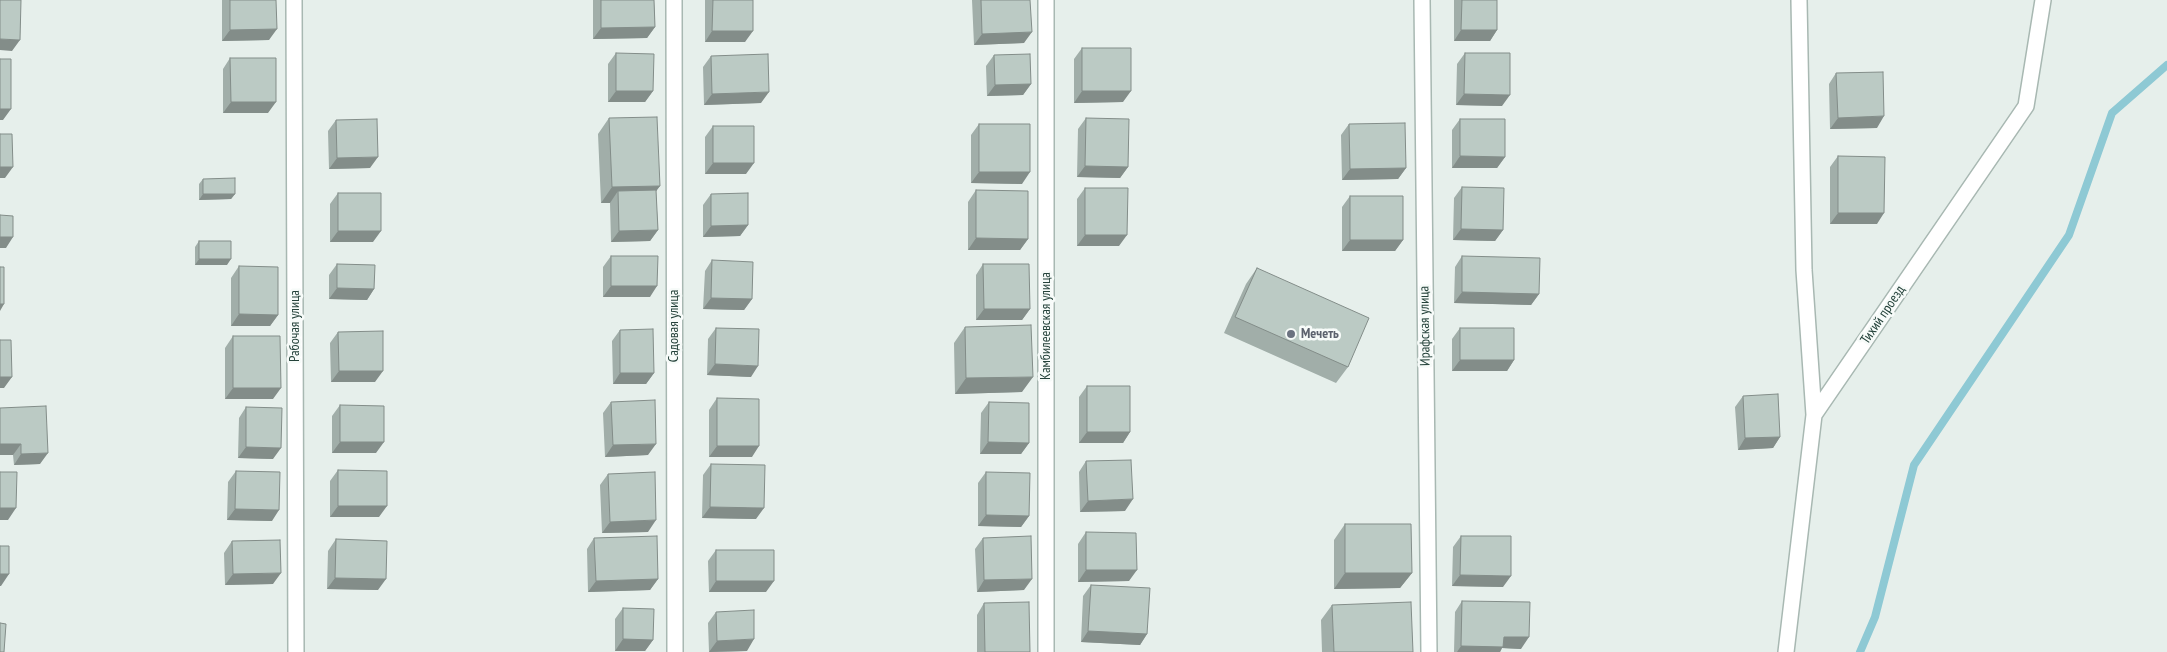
<!DOCTYPE html>
<meta charset="utf-8">
<style>
body{margin:0}
canvas{display:block;background:#e6efeb}
</style>
<canvas width="2167" height="652"></canvas>
<script>
const c = document.querySelector('canvas').getContext('2d');
c.lineJoin = 'round';
const toPath = rows => new Path2D(rows.map(r => 'M' + r).join(''));
function stroke(path, color, width, dash) { c.strokeStyle = color; c.lineWidth = width; c.lineCap = dash ? 'butt' : 'round'; c.setLineDash(dash || []); c.stroke(path); }
function paint(path, color) { c.fillStyle = color; c.fill(path, 'evenodd'); }
function write(font, color, halo, rows, align = 'center') {
  c.font = font + ' "PT Sans Narrow",sans-serif'; c.lineWidth = 5; c.setLineDash([]); c.textBaseline = 'middle'; c.strokeStyle = halo; c.fillStyle = color; for (const [text, x, y, turn = 0] of rows) {
    c.save(); c.translate(x, y); c.rotate((+turn || 0) * Math.PI / 180); c.textAlign = isNaN(turn) ? turn : align; if (halo) c.strokeText(text, 0, 0); c.fillText(text, 0, 0); c.restore();
  }
}
stroke(toPath([
 [1860,652,1875,617,1914,465,2069,235,2112,113,2167,65]
]), '#8ec9d4', 8);
const street = toPath([
 [294,0,296,652],
 [674,0,675,652],
 [1046,0,1046,652],
 [1422,0,1429,652],
 [1799,0,1804,270,1814,415],
 [1786,652,1814,415,2026,106,2043,0]
]);
stroke(street, '#a8b8b2', 18);
stroke(street, '#fff', 15);
paint(toPath([
 [222,0,276,0,269,40,222,41],
 [593,0,654,0,655,27,647,38,593,39],
 [705,0,753,0,745,42,705,42],
 [972,0,1030,0,1024,43,974,45],
 [1454,0,1497,0,1497,30,1490,41,1454,41],
 [1082,48,1123,102,1074,103,1074,59],
 [616,53,653,91,645,102,608,102,608,64],
 [1465,53,1502,106,1456,105,1457,64],
 [994,55,1031,84,1023,95,987,96,986,66],
 [711,56,761,103,704,105,703,67],
 [230,58,268,113,223,113,223,69],
 [1836,73,1877,128,1830,129,1829,84],
 [609,118,660,186,656,190,658,230,650,241,611,242,610,203,601,203,598,134],
 [1086,118,1128,167,1120,178,1077,177,1078,129],
 [1460,119,1505,157,1497,168,1452,168,1452,130],
 [336,120,370,168,329,169,328,131],
 [979,124,1022,184,971,183,971,135],
 [1349,124,1406,168,1398,179,1342,180,1341,135],
 [713,126,746,174,705,174,705,137],
 [1838,156,1877,224,1830,224,1830,167],
 [203,179,235,194,231,199,199,200,199,184],
 [1462,187,1503,230,1495,241,1453,240,1454,198],
 [1085,188,1119,246,1077,246,1077,199],
 [976,190,1028,239,1020,250,968,250,968,202],
 [338,193,373,242,330,242,330,204],
 [711,194,748,225,740,236,703,237,703,205],
 [1350,196,1403,240,1395,251,1342,251,1342,207],
 [199,241,227,265,195,265,195,247],
 [611,256,650,297,603,297,603,267],
 [1462,256,1539,294,1531,305,1454,303,1455,267],
 [712,260,752,299,744,310,703,309,705,271],
 [337,264,374,289,367,300,329,299,329,275],
 [983,264,1030,309,1022,320,976,320,976,275],
 [239,266,278,315,270,326,231,326,231,278],
 [1257,268,1348,367,1336,383,1224,333,1246,284],
 [965,327,1022,392,955,394,954,343],
 [716,328,751,377,707,375,708,339],
 [1460,328,1514,360,1507,371,1452,371,1452,339],
 [620,330,654,373,646,384,613,384,612,341],
 [338,332,375,382,331,382,330,343],
 [233,336,273,399,225,399,225,348],
 [1087,386,1130,432,1123,443,1079,443,1079,397],
 [1743,396,1780,437,1773,448,1738,450,1735,407],
 [717,398,752,457,709,457,709,410],
 [611,402,648,455,605,457,603,413],
 [989,402,1029,443,1021,454,980,454,981,413],
 [340,405,376,453,332,453,332,416],
 [246,407,273,459,238,458,239,418],
 [0,408,40,464,14,465,13,455,0,455],
 [1086,461,1125,511,1080,512,1079,472],
 [711,464,756,519,702,518,703,475],
 [338,470,379,517,330,517,330,481],
 [236,471,272,521,227,520,228,482],
 [986,472,1029,516,1021,527,978,526,978,483],
 [608,474,648,532,602,533,600,485],
 [1345,524,1412,573,1400,588,1334,589,1334,540],
 [1086,532,1129,581,1078,582,1078,544],
 [1461,536,1503,587,1452,586,1453,547],
 [594,538,658,579,650,590,588,592,587,549],
 [983,538,1024,590,977,592,975,549],
 [336,539,378,590,327,589,328,551],
 [232,541,273,584,225,585,224,553],
 [716,550,766,592,709,592,708,561],
 [1091,585,1147,634,1140,645,1081,642,1083,596],
 [1462,601,1521,649,1502,648,1500,652,1454,652,1455,612],
 [984,603,1030,652,977,652,977,615],
 [1332,605,1413,652,1322,652,1321,620],
 [623,608,653,640,645,651,615,651,615,619],
 [716,612,747,651,709,652,708,623]
]), '#a1aea9');
paint(toPath([
 [655,27,647,38,593,39,601,28],
 [277,29,269,40,222,41,230,30],
 [1461,30,1497,30,1490,41,1454,41],
 [712,31,753,31,745,42,705,42],
 [1032,32,1024,43,974,45,982,34],
 [0,39,20,40,12,51,0,50],
 [1031,84,1023,95,987,96,995,85],
 [616,91,653,91,645,102,608,102],
 [1082,91,1131,91,1123,102,1074,103],
 [769,92,761,103,704,105,712,94],
 [1464,94,1510,95,1502,106,1456,105],
 [231,102,276,102,268,113,223,113],
 [0,109,11,109,3,120,0,120],
 [1884,116,1877,128,1830,129,1838,118],
 [1460,156,1505,157,1497,168,1452,168],
 [378,157,370,168,329,169,337,158],
 [713,163,754,163,746,174,705,174],
 [1085,166,1128,167,1120,178,1077,177],
 [0,167,13,167,5,178,0,178],
 [1406,168,1398,179,1342,180,1350,169],
 [979,172,1030,172,1022,184,971,183],
 [660,186,649,201,618,191,610,203,601,203,612,187],
 [203,194,235,194,231,199,199,200],
 [1838,213,1884,213,1877,224,1830,224],
 [748,225,740,236,703,237,711,226],
 [1461,229,1503,230,1495,241,1453,240],
 [658,230,650,241,611,242,619,231],
 [338,231,381,231,373,242,330,242],
 [1085,235,1127,235,1119,246,1077,246],
 [0,237,13,237,6,248,0,248],
 [976,238,1028,239,1020,250,968,250],
 [1350,240,1403,240,1395,251,1342,251],
 [199,259,231,259,227,265,195,265],
 [611,286,657,286,650,297,603,297],
 [337,288,374,289,367,300,329,299],
 [1462,292,1539,294,1531,305,1454,303],
 [711,298,752,299,744,310,703,309],
 [0,304,4,304,0,311],
 [984,309,1030,309,1022,320,976,320],
 [239,314,278,315,270,326,231,326],
 [1460,360,1514,360,1507,371,1452,371],
 [715,364,758,366,751,377,707,375],
 [339,371,383,371,375,382,331,382],
 [620,373,654,373,646,384,613,384],
 [0,377,12,377,4,388,0,388],
 [1033,377,1022,392,955,394,966,378],
 [233,388,281,388,273,399,225,399],
 [1087,432,1130,432,1123,443,1079,443],
 [1780,437,1773,448,1738,450,1745,438],
 [340,442,384,442,376,453,332,453],
 [988,442,1029,443,1021,454,980,454],
 [0,444,21,444,13,455,0,455],
 [656,444,648,455,605,457,613,445],
 [717,446,759,446,752,457,709,457],
 [246,447,281,448,273,459,238,458],
 [48,453,40,464,14,465,21,454],
 [1133,499,1125,511,1080,512,1088,501],
 [338,506,387,506,379,517,330,517],
 [710,507,764,508,756,519,702,518],
 [0,508,16,508,8,520,0,520],
 [235,509,279,510,272,521,227,520],
 [986,515,1029,516,1021,527,978,526],
 [656,520,648,532,602,533,610,522],
 [1086,570,1137,570,1129,581,1078,582],
 [281,573,273,584,225,585,233,574],
 [1345,573,1412,573,1400,588,1334,589],
 [0,574,9,574,1,586,0,586],
 [1460,575,1511,576,1503,587,1452,586],
 [335,578,386,579,378,590,327,589],
 [658,579,650,590,588,592,596,581],
 [1032,579,1024,590,977,592,984,580],
 [716,581,774,581,766,592,709,592],
 [1088,631,1147,634,1140,645,1081,642],
 [1504,637,1529,637,1521,649,1502,648,1500,652,1457,652,1461,646],
 [623,639,653,640,645,651,615,651],
 [754,639,747,651,709,652,717,641]
]), '#838d89');
const building = toPath([
 [0,0,21,0,20,40,0,39,0,0],
 [230,0,276,0,277,29,230,30,230,0],
 [601,0,654,0,655,27,601,28,601,0],
 [713,0,753,0,753,31,712,31,713,0],
 [981,0,1030,0,1032,32,982,34,981,0],
 [1462,0,1497,0,1497,30,1461,30,1462,0],
 [1082,48,1131,48,1131,91,1082,91,1082,48],
 [616,53,654,54,653,91,616,91,616,53],
 [1465,53,1510,53,1510,95,1464,94,1465,53],
 [768,54,769,92,712,94,711,56,768,54],
 [1030,54,1031,84,995,85,994,55,1030,54],
 [230,58,276,58,276,102,231,102,230,58],
 [0,59,11,59,11,109,0,109,0,59],
 [1883,72,1884,116,1838,118,1836,73,1883,72],
 [657,117,660,186,612,187,609,118,657,117],
 [1086,118,1129,119,1128,167,1085,166,1086,118],
 [377,119,378,157,337,158,336,120,377,119],
 [1460,119,1505,119,1505,157,1460,156,1460,119],
 [1405,123,1406,168,1350,169,1349,124,1405,123],
 [979,124,1030,124,1030,172,979,172,979,124],
 [713,126,754,126,754,163,713,163,713,126],
 [0,134,12,134,13,167,0,167,0,134],
 [1838,156,1885,157,1884,213,1838,213,1838,156],
 [235,178,235,194,203,194,203,179,235,178],
 [1462,187,1504,188,1503,230,1461,229,1462,187],
 [1085,188,1128,188,1127,235,1085,235,1085,188],
 [656,190,658,230,619,231,618,191,656,190],
 [976,190,1028,191,1028,239,976,238,976,190],
 [338,193,381,193,381,231,338,231,338,193],
 [748,193,748,225,711,226,711,194,748,193],
 [1350,196,1403,196,1403,240,1350,240,1350,196],
 [0,215,13,216,13,237,0,237,0,215],
 [199,241,231,241,231,259,199,259,199,241],
 [611,256,658,256,657,286,611,286,611,256],
 [1462,256,1540,258,1539,294,1462,292,1462,256],
 [712,260,753,262,752,299,711,298,712,260],
 [337,264,375,265,374,289,337,288,337,264],
 [983,264,1029,264,1030,309,984,309,983,264],
 [239,266,278,267,278,315,239,314,239,266],
 [0,267,4,267,4,304,0,304,0,267],
 [1257,268,1369,318,1348,367,1235,317,1257,268],
 [1031,325,1033,377,966,378,965,327,1031,325],
 [716,328,759,329,758,366,715,364,716,328],
 [1460,328,1514,328,1514,360,1460,360,1460,328],
 [653,329,654,373,620,373,620,330,653,329],
 [383,331,383,371,339,371,338,332,383,331],
 [233,336,280,336,281,388,233,388,233,336],
 [0,340,11,340,12,377,0,377,0,340],
 [1087,386,1130,386,1130,432,1087,432,1087,386],
 [1778,394,1780,437,1745,438,1743,396,1778,394],
 [717,398,759,399,759,446,717,446,717,398],
 [655,400,656,444,613,445,611,402,655,400],
 [989,402,1029,403,1029,443,988,442,989,402],
 [340,405,384,406,384,442,340,442,340,405],
 [46,406,48,453,21,454,21,444,0,444,0,408,46,406],
 [246,407,282,408,281,448,246,447,246,407],
 [1131,460,1133,499,1088,501,1086,461,1131,460],
 [711,464,765,465,764,508,710,507,711,464],
 [338,470,387,471,387,506,338,506,338,470],
 [236,471,280,472,279,510,235,509,236,471],
 [0,472,17,472,16,508,0,508,0,472],
 [655,472,656,520,610,522,608,474,655,472],
 [986,472,1030,473,1029,516,986,515,986,472],
 [1345,524,1411,524,1412,573,1345,573,1345,524],
 [1086,532,1136,533,1137,570,1086,570,1086,532],
 [657,536,658,579,596,581,594,538,657,536],
 [1031,536,1032,579,984,580,983,538,1031,536],
 [1461,536,1511,536,1511,576,1460,575,1461,536],
 [336,539,387,541,386,579,335,578,336,539],
 [280,540,281,573,233,574,232,541,280,540],
 [0,546,9,546,9,574,0,574,0,546],
 [716,550,774,550,774,581,716,581,716,550],
 [1091,585,1150,588,1147,634,1088,631,1091,585],
 [1462,601,1530,602,1529,637,1504,637,1503,647,1461,646,1462,601],
 [1029,602,1030,652,985,652,984,603,1029,602],
 [1411,602,1413,652,1334,652,1332,605,1411,602],
 [623,608,654,609,653,640,623,639,623,608],
 [754,610,754,639,717,641,716,612,754,610],
 [0,623,6,624,4,652,0,652,0,623]
]);
paint(building, '#bbcac4');
stroke(building, '#838d89', 1);
for (const [x, y, r, color] of [
 [1291,334,5,"#6b7280"]
]) { const dot = new Path2D(); dot.arc(x, y, r, 0, 2 * Math.PI); c.fillStyle = color; c.fill(dot); stroke(dot, '#f7fbf9', 2); }
write('14px', '#24423a', '#f7fbf9', [
 ["Тихий проезд",1883,315,-56],
 ["Рабочая улица",295,326,-90],
 ["Садовая улица",674,326,-90],
 ["Камбилеевская улица",1046,326,-90],
 ["Ирафская улица",1425,326,-91]
]);
write('bold 14px', '#5b616d', '#f7fbf9', [
 ["Мечеть",1301,334]
], 'left');
</script>
